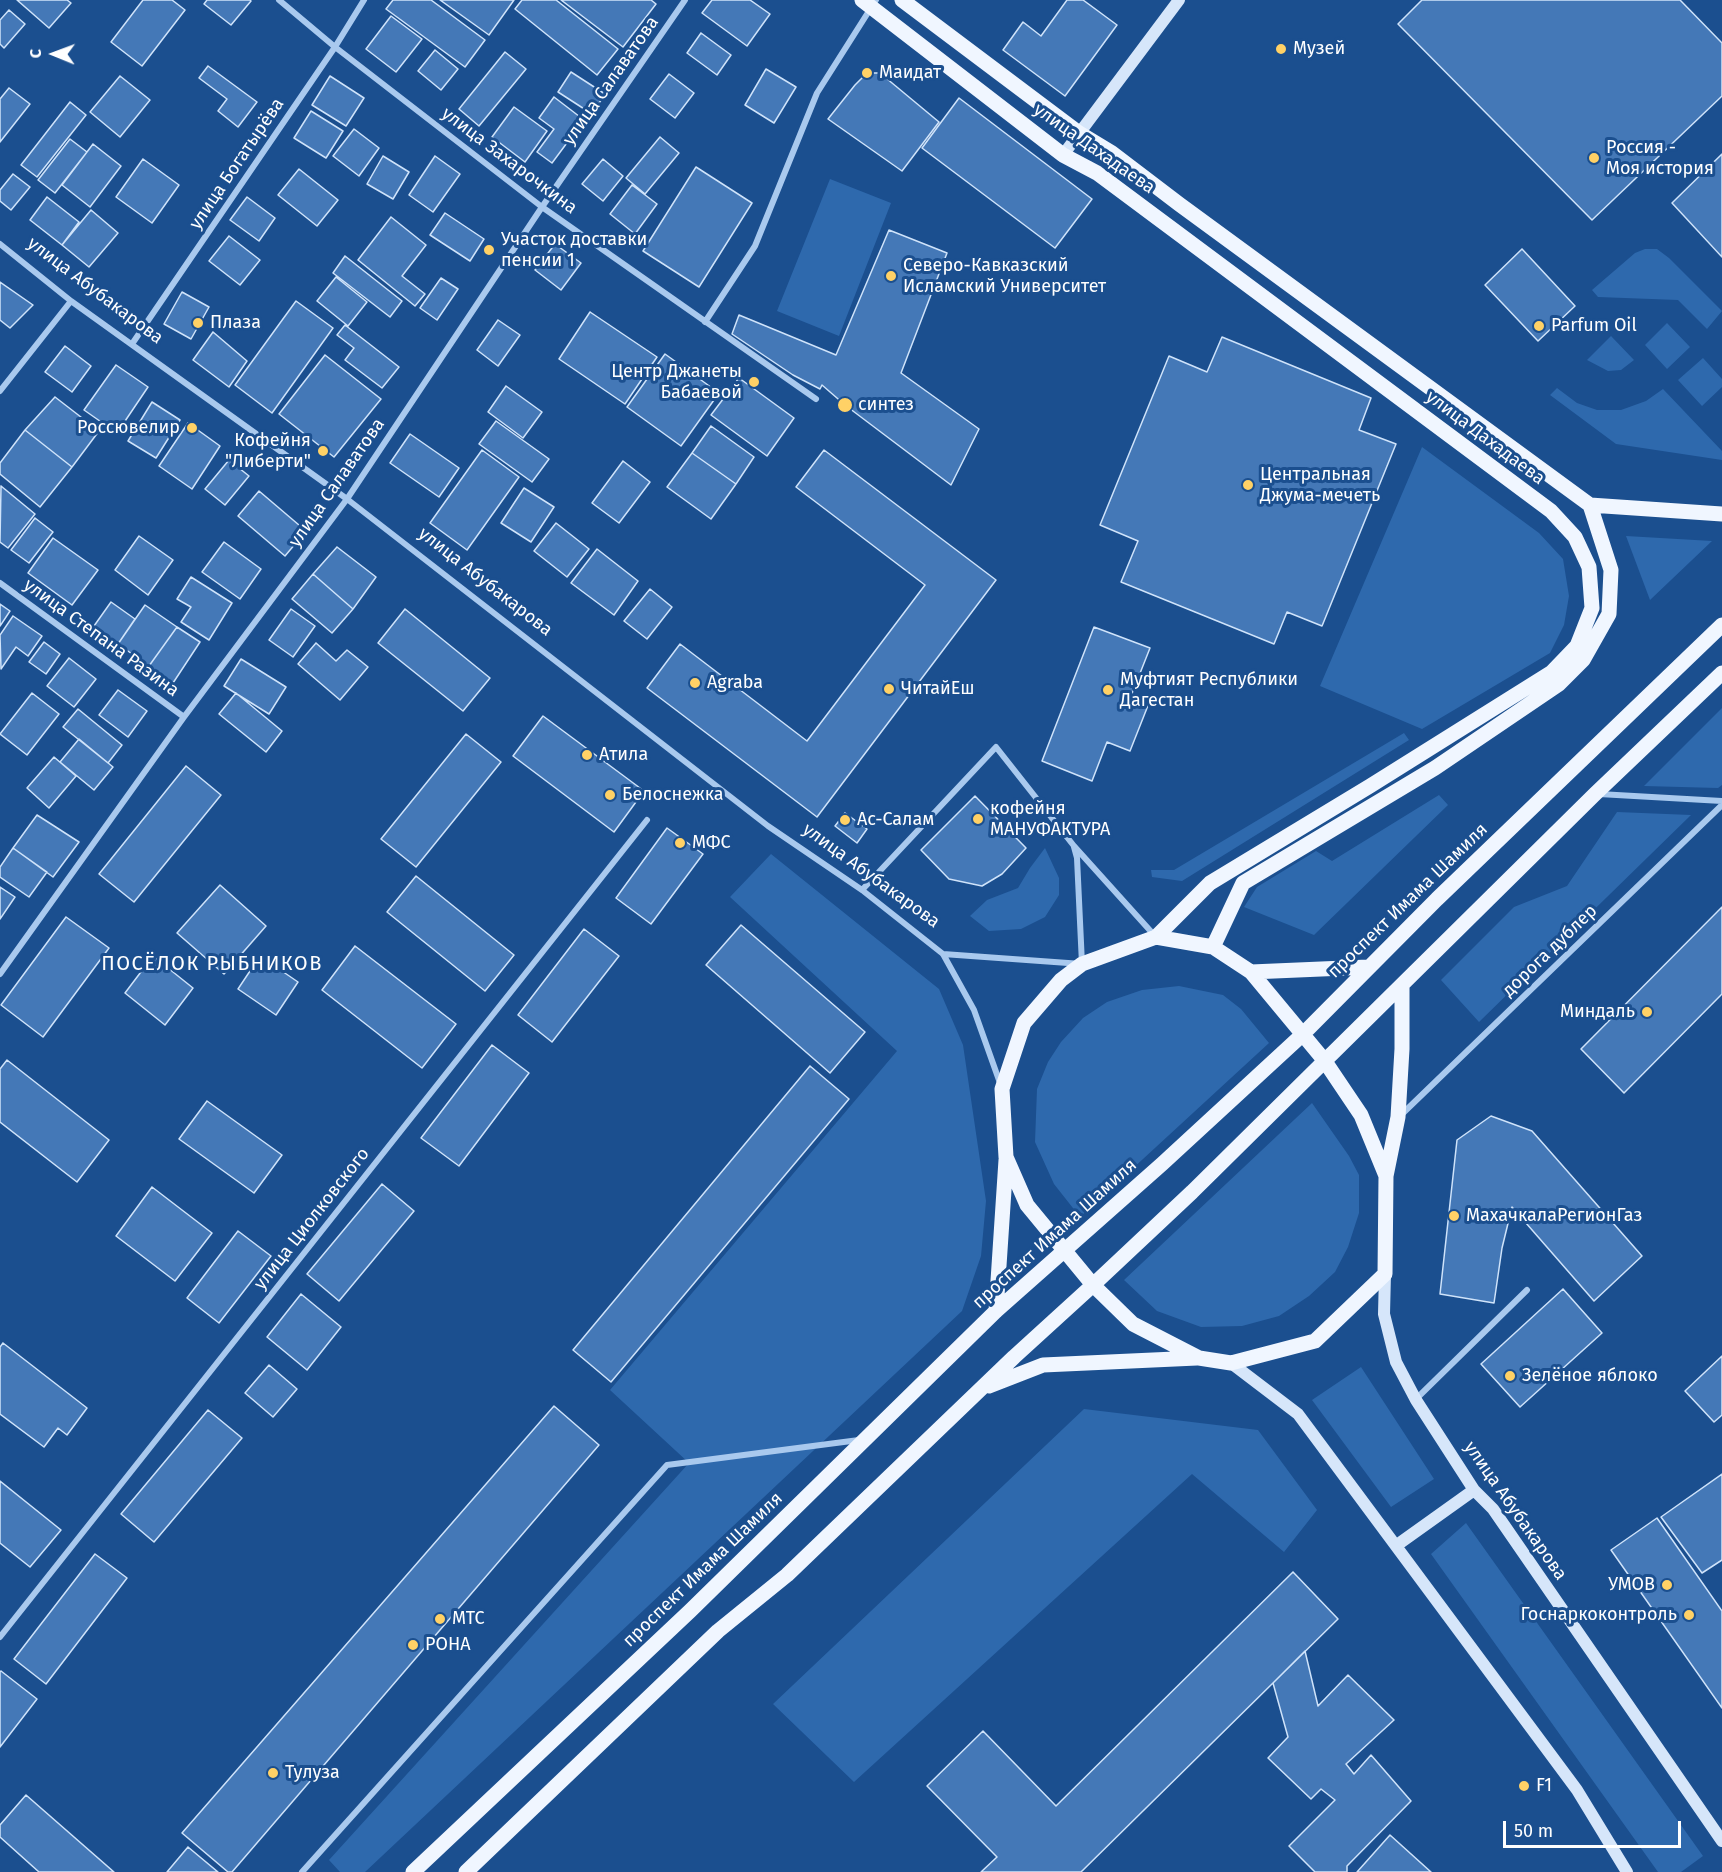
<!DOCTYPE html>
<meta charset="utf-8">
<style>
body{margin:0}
#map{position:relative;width:1722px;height:1872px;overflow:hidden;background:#1b4f8f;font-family:"Fira Sans",sans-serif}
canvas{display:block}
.north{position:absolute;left:24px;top:24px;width:60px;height:60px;-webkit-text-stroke:4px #1b4f8f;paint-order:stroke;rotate:271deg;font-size:16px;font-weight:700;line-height:24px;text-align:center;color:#fff}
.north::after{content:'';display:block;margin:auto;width:21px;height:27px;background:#fff;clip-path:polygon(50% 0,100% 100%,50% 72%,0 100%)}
.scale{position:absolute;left:1503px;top:1821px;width:178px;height:27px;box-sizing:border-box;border:3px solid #fff;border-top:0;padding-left:8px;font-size:18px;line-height:21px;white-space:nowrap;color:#fff;-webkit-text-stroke:4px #1b4f8f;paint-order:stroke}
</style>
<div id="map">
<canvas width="1722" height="1872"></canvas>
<div class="north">С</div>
<div class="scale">50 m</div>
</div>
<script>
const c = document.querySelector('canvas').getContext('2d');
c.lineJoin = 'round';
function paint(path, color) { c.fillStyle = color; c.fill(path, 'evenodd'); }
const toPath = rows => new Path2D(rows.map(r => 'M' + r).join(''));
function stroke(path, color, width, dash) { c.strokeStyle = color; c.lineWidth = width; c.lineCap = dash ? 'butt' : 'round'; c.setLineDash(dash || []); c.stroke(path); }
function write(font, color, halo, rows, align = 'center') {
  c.font = font + ' "Fira Sans",sans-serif'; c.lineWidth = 6; c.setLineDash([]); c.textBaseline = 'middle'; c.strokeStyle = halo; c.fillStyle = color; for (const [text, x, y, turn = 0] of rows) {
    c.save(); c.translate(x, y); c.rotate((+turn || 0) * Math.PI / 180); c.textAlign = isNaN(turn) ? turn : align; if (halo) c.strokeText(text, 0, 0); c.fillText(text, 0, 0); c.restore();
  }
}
paint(toPath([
 [830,179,891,203,839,336,777,311],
 [1645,249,1657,249,1669,258,1722,311,1707,329,1678,300,1598,297,1592,290,1635,253],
 [1667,323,1690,347,1667,369,1645,345],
 [1611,336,1634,360,1621,370,1608,371,1587,360],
 [1703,358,1722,379,1722,387,1702,406,1678,380],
 [1557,388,1577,403,1597,410,1621,410,1646,401,1663,389,1722,451,1722,460,1616,444,1550,395],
 [1422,447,1539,533,1563,559,1569,596,1564,625,1550,653,1422,729,1320,686],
 [1626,536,1712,541,1650,600],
 [1722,708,1722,785,1718,788,1644,786],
 [1404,733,1409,740,1182,881,1152,877,1151,870,1174,870],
 [1439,795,1448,805,1314,935,1244,907,1257,887,1316,851,1332,861],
 [1617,812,1691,815,1479,1022,1441,980,1514,907,1567,886],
 [1045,848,1059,878,1059,895,1045,917,1021,929,989,931,970,916,987,900,1018,888,1030,868],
 [771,854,939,989,963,1045,986,1201,981,1256,962,1311,365,1872,340,1872,329,1860,689,1463,610,1390,897,1051,730,897],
 [1179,986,1223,995,1241,1009,1269,1043,1080,1217,1054,1184,1035,1142,1037,1089,1048,1062,1061,1042,1083,1018,1107,1002,1142,990],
 [1312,1103,1349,1156,1359,1175,1359,1213,1348,1247,1335,1272,1309,1296,1279,1316,1242,1326,1201,1327,1157,1311,1124,1280],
 [1361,1367,1434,1479,1391,1507,1312,1400],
 [1084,1409,1258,1430,1317,1510,1284,1552,1192,1474,854,1782,773,1704],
 [1466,1523,1703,1856,1681,1872,1658,1872,1431,1554]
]), '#2e69ad');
const building = toPath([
 [17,0,67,0,71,3,49,28,17,0],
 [143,0,172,0,185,10,142,66,111,42,143,0],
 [207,0,250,0,251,1,231,25,204,4,207,0],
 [393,0,431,0,485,40,465,67,386,9,393,0],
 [440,0,514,0,489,35,440,0],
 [522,0,556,0,618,49,597,75,515,9,522,0],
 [561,0,651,0,656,4,623,47,561,0],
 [712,0,750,0,770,14,747,46,702,13,712,0],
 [1067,0,1083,0,1117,25,1065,96,1003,50,1023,22,1041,36,1067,0],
 [1422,0,1680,0,1722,43,1722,96,1592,220,1398,24,1422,0],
 [9,10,25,24,4,48,0,44,0,20,9,10],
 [391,16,422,39,396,72,366,49,391,16],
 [701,33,731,55,717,75,687,53,701,33],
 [435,50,458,69,441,90,418,71,435,50],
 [505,52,526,69,479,126,459,109,505,52],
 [208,66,257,102,238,127,218,111,227,99,199,78,208,66],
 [766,69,796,87,774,123,745,105,766,69],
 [571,72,605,94,592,114,558,92,571,72],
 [867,73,880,73,939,122,902,171,828,119,855,85,867,73],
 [669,74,694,93,675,118,650,99,669,74],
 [120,76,150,100,120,137,90,112,120,76],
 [330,76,364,98,346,126,312,105,330,76],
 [9,88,30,104,0,142,0,99,9,88],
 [554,97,584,120,552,163,537,152,554,129,539,118,554,97],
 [959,98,1092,199,1055,248,922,148,959,98],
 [70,102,86,115,37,177,21,165,70,102],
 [514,107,547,131,525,162,492,137,514,107],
 [311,111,343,131,326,158,294,138,311,111],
 [354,129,379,148,359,176,333,156,354,129],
 [660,137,679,153,645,194,626,178,660,137],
 [70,139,87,152,55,193,38,180,70,139],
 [93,144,121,166,90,207,62,185,93,144],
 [1722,154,1722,257,1672,203,1722,154],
 [383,156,409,172,393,199,367,184,383,156],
 [435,156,460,174,433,212,409,195,435,156],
 [143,159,179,185,152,223,116,197,143,159],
 [603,159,623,176,603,201,582,184,603,159],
 [696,167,752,203,699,287,643,251,696,167],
 [299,169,338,200,317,226,278,195,299,169],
 [13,174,30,187,11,210,0,201,0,190,13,174],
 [632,185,657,204,635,234,610,214,632,185],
 [47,197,79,222,62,245,30,220,47,197],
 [247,197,275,218,259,241,230,220,247,197],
 [91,210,118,233,89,267,62,245,91,210],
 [445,213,484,239,470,261,430,235,445,213],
 [391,217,426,245,402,276,425,294,415,306,358,260,391,217],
 [889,230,947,253,901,373,979,429,951,485,845,405,822,385,820,389,793,375,732,334,739,315,836,355,889,230],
 [229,236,260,260,240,285,209,261,229,236],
 [555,244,581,263,561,290,535,270,555,244],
 [1522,249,1575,306,1538,341,1485,285,1522,249],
 [345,256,402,301,390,317,333,273,345,256],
 [336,277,367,302,348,326,317,301,336,277],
 [441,278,458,289,437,320,420,308,441,278],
 [0,282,33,305,10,328,0,320,0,282],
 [182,292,209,307,191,339,164,324,182,292],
 [296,301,333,328,272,413,235,385,296,301],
 [590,312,657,357,625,404,559,359,590,312],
 [498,320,520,335,498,366,477,350,498,320],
 [345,325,399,367,382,388,345,360,354,348,337,335,345,325],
 [213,332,247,361,229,387,193,360,213,332],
 [1222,337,1371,398,1359,430,1396,444,1322,626,1287,612,1274,644,1121,582,1138,541,1100,525,1169,356,1207,372,1222,337],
 [65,346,91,366,72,392,45,372,65,346],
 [665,354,719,393,681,446,627,407,665,354],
 [325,355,381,399,334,457,279,414,325,355],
 [116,365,148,387,117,433,84,410,116,365],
 [739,378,794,418,767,456,711,415,739,378],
 [506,386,542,412,523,438,488,412,506,386],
 [55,397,99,431,72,467,25,430,55,397],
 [152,402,180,420,156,458,128,441,152,402],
 [496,421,549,459,532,482,479,444,496,421],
 [188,423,220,446,192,489,159,466,188,423],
 [711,426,754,457,736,484,692,453,711,426],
 [25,430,72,467,40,507,0,474,0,463,25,430],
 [410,434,459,468,439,497,390,463,410,434],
 [482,450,519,477,467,550,430,523,482,450],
 [824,450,996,580,817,817,647,688,680,644,807,741,925,585,796,487,824,450],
 [692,453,736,484,711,519,667,487,692,453],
 [229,460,249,476,225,505,205,489,229,460],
 [623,461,650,482,619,523,592,503,623,461],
 [1,486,35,514,8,548,0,542,1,486],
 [524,488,554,507,531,542,501,523,524,488],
 [259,491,306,531,285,556,238,516,259,491],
 [35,518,53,532,29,563,11,550,35,518],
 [556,523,589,549,567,577,534,551,556,523],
 [139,536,173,560,148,595,115,570,139,536],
 [53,538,98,570,72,605,28,573,53,538],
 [224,542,261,569,240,599,202,572,224,542],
 [337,547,376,577,353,609,313,574,337,547],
 [597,549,638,581,614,615,571,583,597,549],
 [313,574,353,609,332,633,292,599,313,574],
 [191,577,232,603,209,640,181,622,191,607,177,599,191,577],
 [650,589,672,607,647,639,624,621,650,589],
 [111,602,135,619,118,644,94,626,111,602],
 [0,604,10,611,0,626,0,604],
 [145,605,177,627,149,666,118,644,145,605],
 [291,609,315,626,293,657,269,640,291,609],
 [405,609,490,678,463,711,378,643,405,609],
 [13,616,42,636,28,656,16,647,1,669,0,635,13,616],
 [177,627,200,642,173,683,149,666,177,627],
 [1094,627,1150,648,1131,696,1149,703,1130,751,1107,742,1092,781,1042,761,1094,627],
 [44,642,60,654,46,674,29,662,44,642],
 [316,643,336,661,347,650,368,667,340,700,298,664,316,643],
 [69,658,96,679,74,707,47,686,69,658],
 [241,659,286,687,269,714,224,686,241,659],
 [118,690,147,711,128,737,99,715,118,690],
 [32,693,59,714,27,755,0,734,32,693],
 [236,693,282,731,266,752,219,714,236,693],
 [78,709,122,745,108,763,63,727,78,709],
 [543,716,644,791,614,832,513,756,543,716],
 [466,734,501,762,416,867,381,839,466,734],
 [79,739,113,767,94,790,60,762,79,739],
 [54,757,76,776,49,808,27,788,54,757],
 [186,766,221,795,134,902,99,874,186,766],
 [975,796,1026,848,1002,874,982,886,949,879,921,850,975,796],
 [845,813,867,829,857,843,835,826,845,813],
 [37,815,79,842,53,877,13,848,37,815],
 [667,828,703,854,651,924,616,898,667,828],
 [13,848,47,872,29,897,0,877,0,867,13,848],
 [416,876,514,955,485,991,387,912,416,876],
 [220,885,266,926,224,974,177,933,220,885],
 [0,887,15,897,0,919,0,887],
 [1722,907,1722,994,1624,1093,1581,1049,1722,907],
 [66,917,109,948,43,1037,1,1005,66,917],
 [741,925,865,1032,830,1073,706,965,741,925],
 [584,929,619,956,552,1042,518,1015,584,929],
 [355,946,456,1024,422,1068,322,990,355,946],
 [153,956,193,988,165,1025,125,993,153,956],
 [260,956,298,982,276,1015,238,989,260,956],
 [492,1045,529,1073,459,1166,421,1138,492,1045],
 [7,1060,109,1140,77,1182,0,1122,0,1069,7,1060],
 [810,1066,849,1099,611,1382,573,1350,810,1066],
 [207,1101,282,1155,254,1193,179,1139,207,1101],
 [1491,1116,1532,1131,1642,1256,1594,1301,1512,1207,1502,1248,1494,1303,1440,1294,1457,1140,1491,1116],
 [382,1184,414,1211,339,1301,307,1274,382,1184],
 [152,1187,212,1233,175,1281,116,1236,152,1187],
 [238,1231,271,1256,219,1323,187,1298,238,1231],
 [1563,1289,1602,1333,1520,1407,1481,1364,1563,1289],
 [301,1294,341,1327,307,1370,267,1337,301,1294],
 [3,1343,87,1408,67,1435,58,1428,44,1447,0,1414,0,1347,3,1343],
 [1722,1356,1722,1415,1714,1422,1685,1391,1722,1356],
 [269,1365,297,1389,273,1417,245,1393,269,1365],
 [554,1406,599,1445,232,1872,228,1872,182,1833,554,1406],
 [208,1410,242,1438,154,1542,121,1514,208,1410],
 [1722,1474,1722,1560,1702,1573,1661,1517,1722,1474],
 [0,1481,61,1530,30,1567,0,1543,0,1481],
 [1657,1518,1722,1611,1722,1708,1611,1550,1657,1518],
 [95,1554,127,1578,46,1684,14,1659,95,1554],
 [1293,1572,1338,1619,1081,1872,981,1872,997,1857,927,1786,983,1731,1056,1806,1293,1572],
 [1305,1651,1318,1706,1348,1675,1394,1720,1346,1764,1354,1774,1371,1755,1411,1801,1347,1866,1347,1872,1315,1872,1289,1846,1335,1800,1321,1789,1311,1799,1268,1758,1288,1737,1273,1683,1305,1651],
 [1,1671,37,1699,0,1747,0,1672,1,1671],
 [26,1795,114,1872,39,1872,0,1837,0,1825,26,1795],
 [1390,1835,1431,1872,1357,1872,1390,1835],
 [188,1847,218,1872,167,1872,188,1847]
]);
paint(building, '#4478b7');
stroke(building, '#cfe3fa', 1.5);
stroke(toPath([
 [279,0,335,47,542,207,816,399],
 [0,244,71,301,347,499,768,826,862,890,943,954,974,1010,1000,1083],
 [705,322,755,246,817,93,876,0],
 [132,344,335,47,364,0],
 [0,391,71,301],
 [0,583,184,717],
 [1599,794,1722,801],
 [862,890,996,747,1074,846,1155,936],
 [943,954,1082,964,1077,858,1074,847],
 [0,974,184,717,347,499,542,207,685,0],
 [1401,1115,1722,805],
 [1416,1399,1527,1290],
 [0,1637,647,820],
 [302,1872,667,1465,859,1440]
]), '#a9c9ee', 6);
stroke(toPath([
 [1063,155,1179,0],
 [1385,1274,1384,1314,1396,1362,1416,1400,1474,1490,1493,1509,1722,1841],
 [1231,1363,1298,1414,1577,1790,1627,1872],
 [1397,1545,1474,1490]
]), '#d6e6fa', 12);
stroke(toPath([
 [862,0,1063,155,1097,173,1551,511,1575,537,1589,567,1592,608,1577,646,1552,672,1370,786,1210,883,1156,937],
 [902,0,1079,133,1112,153,1179,204,1590,505,1611,570,1609,614,1583,660,1559,684,1435,768,1243,883,1213,947],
 [1590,505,1722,514],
 [1156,937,1213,947,1251,972,1324,1060,1361,1115,1386,1176,1385,1274,1315,1341,1231,1363,1199,1358,1133,1324,1093,1285,1027,1205,1006,1157,1002,1089,1024,1023,1061,980,1082,964,1156,937],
 [1251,972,1368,967],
 [1386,1176,1398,1117,1402,1049,1402,985],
 [996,1311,1006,1160],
 [989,1386,1043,1365,1197,1358],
 [413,1872,690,1611,996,1311,1162,1164,1302,1035,1437,899,1722,625],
 [466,1872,718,1631,787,1575,1014,1357,1093,1285,1192,1192,1595,794,1722,673]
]), '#f0f6ff', 15);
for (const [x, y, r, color] of [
 [1281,49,6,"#ffd166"],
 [867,73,6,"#ffd166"],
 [1594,158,6,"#ffd166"],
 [489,250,6,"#ffd166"],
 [891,276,6,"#ffd166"],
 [198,323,6,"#ffd166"],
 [1539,326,6,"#ffd166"],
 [754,382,6,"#ffd166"],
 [845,405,8,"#ffd166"],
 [192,428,6,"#ffd166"],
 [323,451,6,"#ffd166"],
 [1248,485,6,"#ffd166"],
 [695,683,6,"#ffd166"],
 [889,689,6,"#ffd166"],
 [1108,690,6,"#ffd166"],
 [587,755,6,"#ffd166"],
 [610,795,6,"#ffd166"],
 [978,819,6,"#ffd166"],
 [845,820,6,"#ffd166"],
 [680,843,6,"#ffd166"],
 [1647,1012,6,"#ffd166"],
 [1454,1216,6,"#ffd166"],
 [1510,1376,6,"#ffd166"],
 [1667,1585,6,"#ffd166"],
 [1689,1615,6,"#ffd166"],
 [440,1619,6,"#ffd166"],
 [413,1645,6,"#ffd166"],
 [273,1773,6,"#ffd166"],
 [1524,1786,6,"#ffd166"]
]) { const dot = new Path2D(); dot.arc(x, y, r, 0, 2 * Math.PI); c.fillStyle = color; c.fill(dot); stroke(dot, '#1b4f8f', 2); }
write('18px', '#fff', '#1b4f8f', [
 ["Музей",1293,49],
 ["Маидат",879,73],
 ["Россия -",1606,148],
 ["Моя история",1606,169],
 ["Участок доставки",501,240],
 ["пенсии 1",501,261],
 ["Северо-Кавказский",903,266],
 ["Исламский Университет",903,287],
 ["Плаза",210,323],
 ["Parfum Oil",1551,326],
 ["Центр Джанеты",742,372,"right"],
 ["Бабаевой",742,393,"right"],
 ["синтез",858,405],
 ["Россювелир",180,428,"right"],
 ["Кофейня",311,441,"right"],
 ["\"Либерти\"",311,462,"right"],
 ["Центральная",1260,475],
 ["Джума-мечеть",1260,496],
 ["Муфтият Республики",1120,680],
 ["Дагестан",1120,701],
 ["Agraba",707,683],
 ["ЧитайЕш",901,689],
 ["Атила",599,755],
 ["Белоснежка",622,795],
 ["кофейня",990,809],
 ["МАНУФАКТУРА",990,830],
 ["Ас-Салам",857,820],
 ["МФС",692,843],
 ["Миндаль",1635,1012,"right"],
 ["МахачкалаРегионГаз",1466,1216],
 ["Зелёное яблоко",1522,1376],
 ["УМОВ",1655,1585,"right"],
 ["Госнаркоконтроль",1677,1615,"right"],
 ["МТС",452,1619],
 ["РОНА",425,1645],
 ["Тулуза",285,1773],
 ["F1",1536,1786]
], 'left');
write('18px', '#fff', '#1b4f8f', [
 ["улица Салаватова",611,81,-55],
 ["улица Дахадаева",1094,149,35],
 ["улица Захарочкина",509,161,37],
 ["улица Богатырёва",237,164,-56],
 ["улица Абубакарова",95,291,37],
 ["улица Дахадаева",1485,438,37],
 ["улица Салаватова",337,483,-55],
 ["улица Абубакарова",485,582,38],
 ["улица Степана Разина",101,638,36],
 ["улица Абубакарова",871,876,36],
 ["проспект Имама Шамиля",1408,901,-44],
 ["дорога дублер",1550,951,-44],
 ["улица Циолковского",312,1219,-52],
 ["проспект Имама Шамиля",1055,1234,-42],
 ["улица Абубакарова",1515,1511,55],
 ["проспект Имама Шамиля",703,1570,-44]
]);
c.letterSpacing = '1.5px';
write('20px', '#fff', '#1b4f8f', [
 ["ПОСЁЛОК РЫБНИКОВ",212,964]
]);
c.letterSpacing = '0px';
</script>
